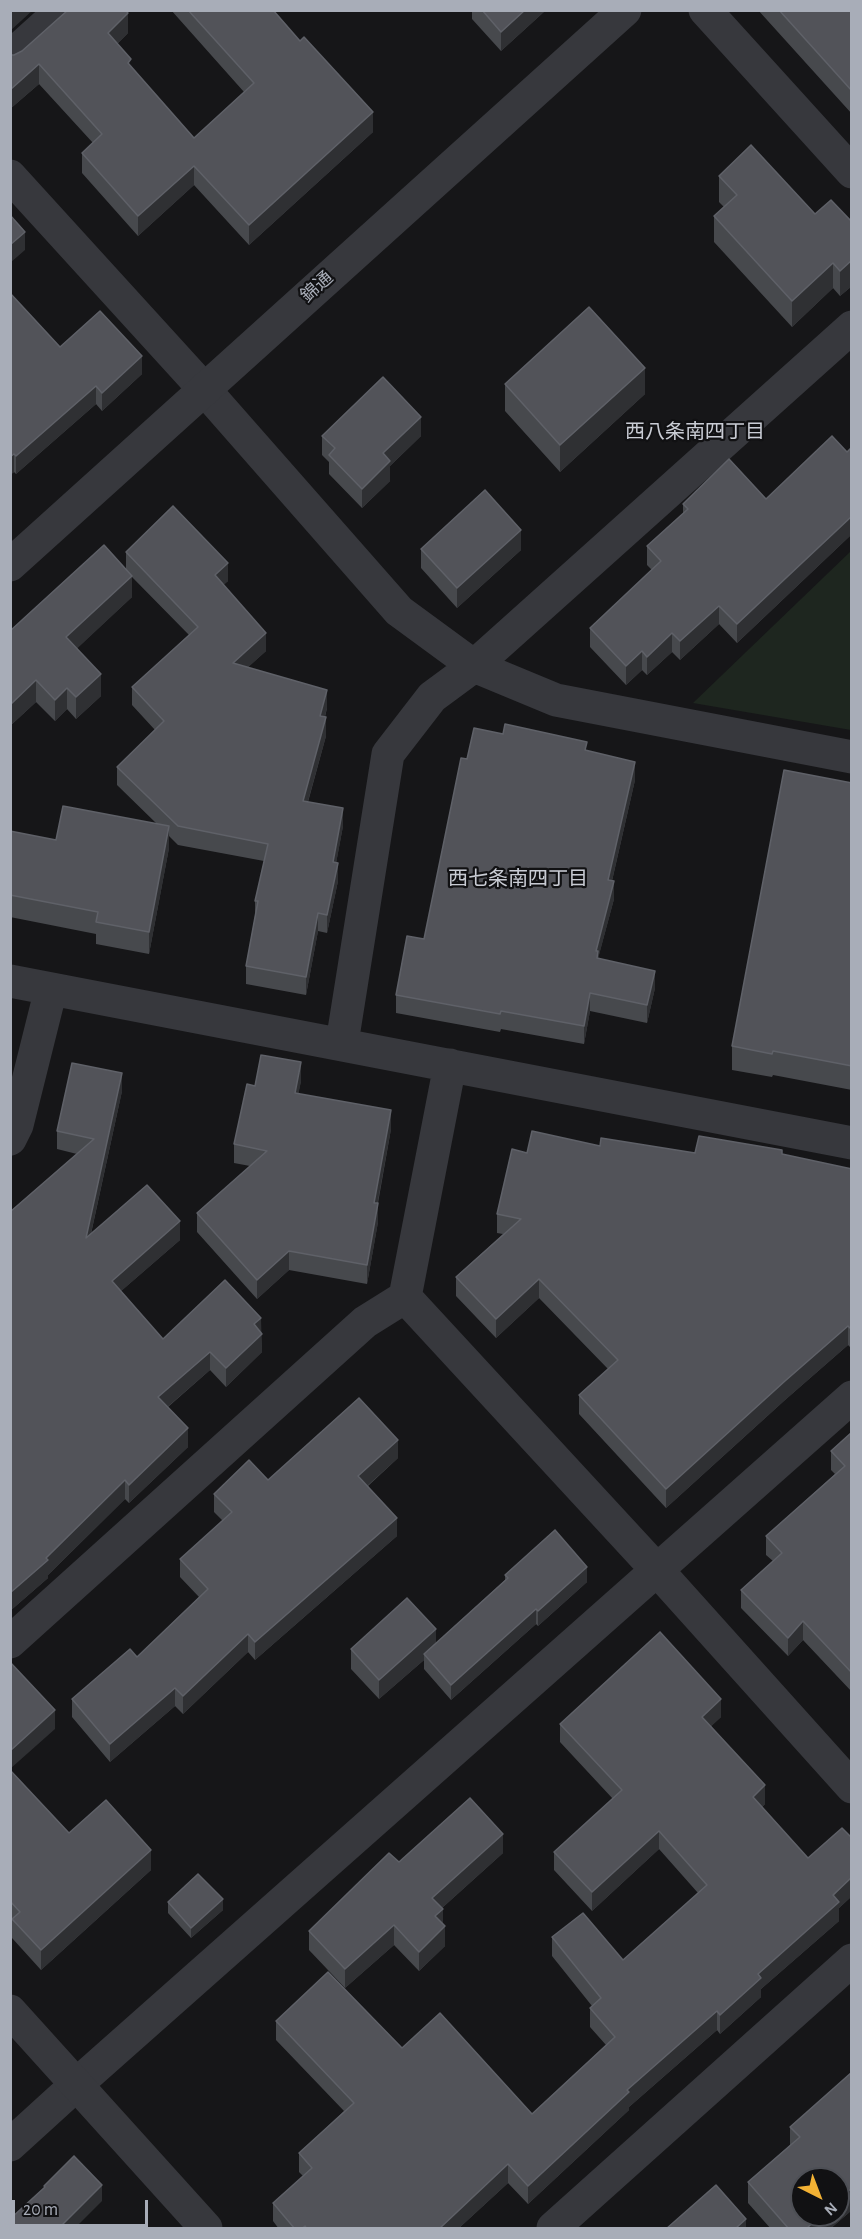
<!DOCTYPE html>
<meta charset="utf-8">
<style>
body{margin:0}
#map{position:relative;width:862px;height:2239px;overflow:hidden;background:#161618;font-family:"Alegreya Sans",sans-serif}
canvas{display:block}
.frame{position:absolute;inset:0;border:12px solid #a8adb8;pointer-events:none}
.north{position:absolute;left:790px;top:2167px;width:60px;height:60px;box-sizing:border-box;background:#111113;border:2px solid #4d4f55;border-radius:50%;rotate:138deg;font-size:16px;font-weight:700;line-height:24px;text-align:center;color:#a8adb8}
.north::after{content:'';display:block;margin:auto;width:21px;height:27px;background:#f2b134;clip-path:polygon(50% 0,100% 100%,50% 72%,0 100%)}
.scale{position:absolute;left:12px;top:2200px;width:136px;height:27px;box-sizing:border-box;border:3px solid #a8adb8;border-top:0;padding-left:8px;font-size:18px;line-height:21px;white-space:nowrap;color:#a8adb8;-webkit-text-stroke:4px #111113;paint-order:stroke}
</style>
<div id="map">
<canvas width="862" height="2239"></canvas>
<div class="frame"></div>
<div class="north">N</div>
<div class="scale">20 m</div>
</div>
<script>
const c = document.querySelector('canvas').getContext('2d');
c.lineJoin = 'round';
function paint(path, color) { c.fillStyle = color; c.fill(path, 'evenodd'); }
const toPath = rows => new Path2D(rows.map(r => 'M' + r).join(''));
function stroke(path, color, width, dash) { c.strokeStyle = color; c.lineWidth = width; c.lineCap = dash ? 'butt' : 'round'; c.setLineDash(dash || []); c.stroke(path); }
function write(font, color, halo, rows, align = 'center') {
  c.font = font + ' "Alegreya Sans","Noto Sans JP",sans-serif'; c.lineWidth = 4.5; c.setLineDash([]); c.textBaseline = 'middle'; c.strokeStyle = halo; c.fillStyle = color; for (const [text, x, y, turn = 0] of rows) {
    c.save(); c.translate(x, y); c.rotate((+turn || 0) * Math.PI / 180); c.textAlign = isNaN(turn) ? turn : align; if (halo) c.strokeText(text, 0, 0); c.fillText(text, 0, 0); c.restore();
  }
}
paint(toPath([
 [851,551,851,730,693,703]
]), '#1e261f');
stroke(toPath([
 [705,10,852,172],
 [10,57,62,10],
 [10,176,204,389,399,611,474,666,556,700,852,757],
 [10,981,852,1143],
 [342,1043,388,754,432,697,474,666,852,327],
 [10,1139,17,1125,51,989],
 [405,1297,657,1570,852,1787],
 [10,1642,365,1322,405,1297,450,1065],
 [10,2145,77,2084,852,1397],
 [553,2228,852,1960]
]), '#37383d', 33);
stroke(toPath([
 [10,565,625,10],
 [10,2011,206,2228]
]), '#37383d', 33);
paint(toPath([
 [171,10,273,10,373,132,249,245,194,185,138,236,82,173,82,153,93,143,39,84,10,109,10,55,14,55,128,33,117,44,131,67,194,138,244,92],
 [472,10,546,10,501,51,472,19],
 [758,10,852,10,852,114],
 [719,176,815,214,852,222,852,286,840,296,833,288,792,327,714,242,714,216,724,207,719,202],
 [10,293,60,347,142,374,102,411,96,404,16,474,14,472,10,475],
 [505,384,645,394,560,472,505,411],
 [322,436,421,436,390,466,390,481,362,508,329,474,329,462,322,455],
 [852,447,852,534,737,643,719,624,680,660,672,652,647,675,642,670,626,685,590,647,590,628,652,570,647,565,647,546,683,514,683,504,766,499,847,452],
 [421,549,521,550,457,608,421,568],
 [126,552,228,581,223,585,266,651,248,667,327,708,325,717,326,736,308,802,343,826,336,863,338,881,327,933,318,931,306,995,246,984,246,966,255,916,255,901,264,861,178,845,169,836,169,848,149,954,96,944,96,934,10,917,10,831,56,840,157,824,117,785,117,767,155,730,132,705,132,687,189,635,132,577,132,597,77,648,101,696,76,719,67,709,55,721,36,702,10,726,10,631,126,569],
 [587,751,635,780,612,881,614,899,598,958,655,988,647,1023,590,1011,584,1044,501,1029,500,1032,396,1013,396,995,424,939,467,759],
 [852,783,852,1090,773,1075,772,1077,732,1070,732,1046],
 [301,1081,298,1094,391,1129,378,1203,378,1222,367,1284,289,1270,257,1299,197,1232,197,1213,250,1166,234,1163,234,1144,255,1086],
 [122,1091,91,1234,180,1240,121,1291,163,1339,261,1332,262,1352,226,1387,210,1370,168,1407,188,1447,129,1503,125,1499,48,1575,48,1578,10,1611,10,1212,77,1154,57,1149,57,1131],
 [600,1146,695,1153,782,1154,852,1169,852,1346,850,1347,848,1345,785,1400,666,1508,579,1414,579,1395,608,1369,539,1298,496,1338,456,1296,456,1277,503,1234,497,1233,497,1214,527,1153],
 [852,1432,852,1692,803,1640,788,1656,741,1608,741,1590,773,1561,766,1555,766,1536,835,1474,831,1470,831,1451],
 [398,1458,368,1486,397,1536,255,1660,248,1652,183,1714,175,1706,110,1762,72,1717,72,1699,137,1657,199,1597,180,1577,180,1559,223,1521,214,1512,214,1494,268,1480],
 [505,1575,587,1582,538,1626,536,1624,451,1700,424,1669,424,1660,379,1699,351,1669,351,1649,436,1643,505,1580],
 [721,1717,711,1726,765,1804,762,1807,808,1858,852,1838,852,1896,839,1908,839,1921,761,1989,761,1997,720,2034,717,2030,629,2107,629,2110,528,2204,508,2183,458,2229,279,2229,273,2221,273,2203,303,2176,299,2172,299,2153,344,2111,276,2040,276,2021,402,2048,532,2114,606,2045,590,2027,590,2008,592,2006,552,1956,552,1937,623,1960,698,1893,659,1849,592,1911,554,1870,554,1852,613,1799,560,1742,560,1724],
 [10,1770,69,1833,151,1870,41,1970,12,1938,12,1922,10,1920],
 [503,1853,442,1908,443,1923,445,1946,419,1971,394,1945,345,1988,309,1950,309,1931,399,1862],
 [168,1902,223,1910,191,1938,168,1913],
 [852,2072,852,2210,830,2229,771,2229,748,2203,748,2182,790,2145,790,2127]
]), '#47494d');
paint(toPath([
 [12,10,33,10,10,31,10,12],
 [525,10,546,10,501,51,501,32],
 [128,13,128,33,108,53,108,33],
 [39,64,39,84,10,109,10,90],
 [373,112,373,132,249,245,249,225],
 [194,166,194,185,138,236,138,216],
 [25,232,25,250,10,263,10,245],
 [852,260,852,286,840,296,840,271],
 [833,263,833,288,792,327,792,301],
 [142,356,142,374,102,411,102,393],
 [645,368,645,394,560,472,560,445],
 [96,386,96,404,16,474,16,456],
 [421,417,421,436,390,466,390,481,362,508,362,489,383,453],
 [14,454,14,472,10,475,10,457],
 [852,516,852,534,737,643,737,624],
 [521,530,521,550,457,608,457,588],
 [228,563,228,581,215,593,215,575],
 [132,576,132,597,66,659,66,637],
 [719,606,719,624,680,660,680,641],
 [266,633,266,651,233,681,233,663],
 [672,633,672,652,647,675,647,657],
 [642,651,642,670,626,685,626,666],
 [101,674,101,696,76,719,76,697],
 [36,680,36,702,10,726,10,705],
 [67,688,67,709,55,721,55,700],
 [327,690,327,708,320,734,320,716],
 [326,717,326,736,303,819,303,801],
 [635,762,635,780,608,898,608,880],
 [343,808,343,826,333,880,333,862],
 [169,826,169,848,149,954,149,932],
 [338,863,338,881,327,933,327,915],
 [614,881,614,899,598,959,597,976,596,951],
 [318,913,318,931,306,995,306,977],
 [655,971,655,988,647,1023,647,1005],
 [590,993,590,1011,584,1044,584,1026],
 [301,1062,301,1081,295,1112,295,1093],
 [122,1073,122,1091,86,1256,86,1238],
 [391,1110,391,1129,374,1222,374,1203],
 [378,1203,378,1222,367,1284,367,1265],
 [180,1221,180,1240,112,1299,112,1281],
 [289,1251,289,1270,257,1299,257,1280],
 [539,1279,539,1298,496,1338,496,1319],
 [261,1318,262,1352,226,1387,226,1368,254,1324],
 [848,1326,848,1345,785,1400,666,1508,666,1489,785,1381],
 [852,1327,852,1346,850,1347,850,1328],
 [210,1352,210,1370,158,1415,158,1397],
 [188,1428,188,1447,129,1503,129,1485],
 [398,1440,398,1458,358,1494,358,1476],
 [125,1480,125,1499,48,1575,48,1578,10,1611,10,1593],
 [397,1518,397,1536,255,1660,255,1642],
 [587,1567,587,1582,538,1626,538,1611],
 [536,1609,536,1624,451,1700,451,1685],
 [803,1621,803,1640,788,1656,788,1638],
 [436,1629,436,1649,424,1654,424,1660,379,1699,379,1680],
 [248,1634,248,1652,183,1714,183,1696],
 [175,1688,175,1706,110,1762,110,1744],
 [721,1699,721,1717,702,1735,702,1717],
 [55,1710,55,1729,10,1769,10,1751],
 [765,1785,765,1804,753,1815,753,1797],
 [659,1831,659,1849,592,1911,592,1892],
 [503,1834,503,1853,432,1917,432,1898],
 [151,1850,151,1870,41,1970,41,1950],
 [852,1877,852,1896,839,1908,839,1921,761,1989,761,1997,720,2034,720,2015,758,1974],
 [223,1899,223,1910,191,1938,191,1928],
 [443,1909,443,1928,435,1916],
 [394,1925,394,1945,345,1988,345,1969],
 [445,1926,445,1946,419,1971,419,1952],
 [717,2011,717,2030,629,2107,629,2110,528,2204,528,2186,627,2090],
 [508,2164,508,2183,458,2229,439,2229],
 [102,2185,102,2201,74,2229,57,2229],
 [852,2188,852,2210,830,2229,806,2229,821,2215,838,2215,838,2200],
 [746,2219,746,2229,735,2229]
]), '#2f3033');
const building = toPath([
 [68,10,125,10,128,13,108,33,131,59,128,63,194,138,254,83,188,10,273,10,300,41,304,37,373,112,249,225,194,166,138,216,82,153,102,134,39,64,10,90,10,55,14,55,22,51,68,10],
 [482,10,525,10,501,32,482,10],
 [779,10,852,10,852,91,779,10],
 [751,145,815,214,831,200,852,222,852,260,840,271,833,263,792,301,714,216,737,195,719,176,751,145],
 [10,215,25,232,10,245,10,215],
 [10,293,60,347,100,311,142,356,102,393,96,386,16,456,14,454,10,457,10,293],
 [589,307,645,368,560,445,505,384,589,307],
 [383,377,421,417,383,453,390,461,362,489,329,455,335,448,322,436,383,377],
 [832,436,847,452,852,447,852,516,737,624,719,606,680,641,672,633,647,657,642,651,626,666,590,628,661,561,647,546,688,509,683,504,729,459,766,499,832,436],
 [485,490,521,530,457,588,421,549,485,490],
 [173,506,228,563,215,575,266,633,233,663,327,690,320,716,326,717,303,801,343,808,333,862,338,863,327,915,318,913,306,977,246,966,258,901,255,901,268,844,178,826,117,767,164,721,132,687,198,627,126,552,173,506],
 [104,545,132,576,66,637,101,674,76,697,67,688,55,700,36,680,10,705,10,631,104,545],
 [505,724,587,742,585,750,635,762,608,880,614,881,596,951,598,951,597,958,655,971,647,1005,590,993,584,1026,501,1011,500,1014,396,995,407,936,424,939,461,758,467,759,474,728,503,734,505,724],
 [784,770,852,783,852,1066,773,1051,772,1054,732,1046,784,770],
 [63,806,169,826,149,932,96,922,98,912,10,895,10,831,56,840,63,806],
 [261,1055,301,1062,295,1093,391,1110,374,1203,378,1203,367,1265,289,1251,257,1280,197,1213,267,1151,234,1144,247,1084,255,1086,261,1055],
 [72,1063,122,1073,86,1238,147,1185,180,1221,112,1281,163,1339,225,1280,261,1318,254,1324,262,1334,226,1368,210,1352,158,1397,188,1428,129,1485,125,1480,46,1558,48,1560,10,1593,10,1212,94,1139,57,1131,72,1063],
 [532,1131,600,1146,601,1138,695,1153,699,1136,782,1150,782,1154,852,1169,852,1327,850,1328,848,1326,785,1381,666,1489,579,1395,618,1360,539,1279,496,1319,456,1277,521,1219,497,1214,512,1149,527,1153,532,1131],
 [359,1398,398,1440,358,1476,397,1518,255,1642,248,1634,183,1696,175,1688,110,1744,72,1699,130,1649,137,1657,208,1589,180,1559,232,1512,214,1494,249,1460,268,1480,359,1398],
 [852,1432,852,1673,803,1621,788,1638,741,1590,782,1553,766,1536,845,1466,831,1451,852,1432],
 [555,1530,587,1567,538,1611,536,1609,451,1685,424,1654,508,1578,505,1575,555,1530],
 [407,1598,436,1629,379,1680,351,1649,407,1598],
 [660,1632,721,1699,702,1717,765,1785,753,1797,808,1858,842,1828,852,1838,852,1877,833,1895,839,1902,758,1974,761,1978,720,2015,717,2011,627,2090,629,2092,528,2186,508,2164,439,2229,307,2229,305,2226,301,2229,295,2229,273,2203,312,2168,299,2153,354,2103,276,2021,328,1972,402,2048,440,2013,532,2114,615,2037,590,2008,601,1998,552,1937,583,1913,623,1960,707,1885,659,1831,592,1892,554,1852,622,1790,560,1724,660,1632],
 [10,1662,55,1710,10,1751,10,1662],
 [10,1770,69,1833,106,1800,151,1850,41,1950,12,1919,20,1912,10,1901,10,1770],
 [470,1798,503,1834,432,1898,443,1909,435,1916,445,1926,419,1952,394,1925,345,1969,309,1931,389,1853,399,1862,470,1798],
 [198,1874,223,1899,191,1928,168,1902,198,1874],
 [852,2072,852,2188,838,2200,838,2179,802,2179,802,2215,821,2215,806,2229,789,2229,748,2182,800,2137,790,2127,852,2072],
 [74,2156,102,2185,58,2229,10,2229,10,2219,45,2187,44,2186,74,2156],
 [716,2185,746,2219,735,2229,666,2229,716,2185]
]);
paint(building, '#525359');
stroke(building, '#5f6168', 1.5);
write('18px', '#a8adb8', '#111113', [
 ["錦通",317,287,-42]
]);
write('20px', '#c9ccd4', '#111113', [
 ["西八条南四丁目",695,432],
 ["西七条南四丁目",518,879]
]);
</script>
